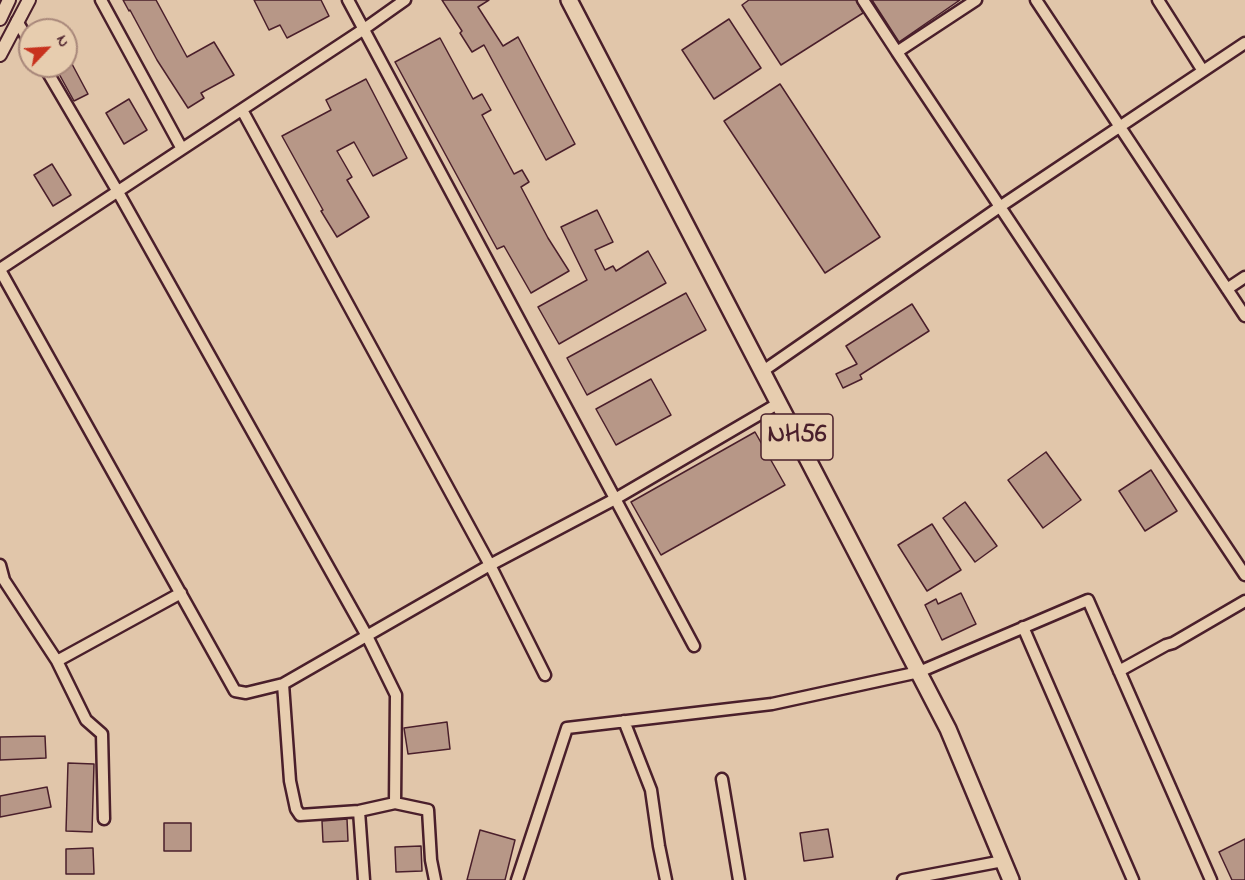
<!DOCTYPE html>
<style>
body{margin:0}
#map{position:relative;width:1245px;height:880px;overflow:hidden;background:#e1c6aa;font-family:"Indie Flower",sans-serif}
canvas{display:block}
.north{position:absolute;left:18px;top:18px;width:60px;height:60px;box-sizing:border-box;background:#e7cdaf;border:2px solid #a8877a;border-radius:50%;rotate:65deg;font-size:16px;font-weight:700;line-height:24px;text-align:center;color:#4a1f2b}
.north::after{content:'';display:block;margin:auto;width:21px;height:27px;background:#c8321e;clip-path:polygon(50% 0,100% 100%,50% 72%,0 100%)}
</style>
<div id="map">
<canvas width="1245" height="880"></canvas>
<div class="north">N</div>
</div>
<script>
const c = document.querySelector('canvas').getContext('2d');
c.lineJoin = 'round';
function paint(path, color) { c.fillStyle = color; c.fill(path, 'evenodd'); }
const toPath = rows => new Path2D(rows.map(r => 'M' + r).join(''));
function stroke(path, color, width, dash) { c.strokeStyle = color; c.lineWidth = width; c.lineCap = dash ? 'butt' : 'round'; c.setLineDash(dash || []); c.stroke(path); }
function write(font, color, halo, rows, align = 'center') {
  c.font = font + ' "Indie Flower",sans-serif'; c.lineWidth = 4.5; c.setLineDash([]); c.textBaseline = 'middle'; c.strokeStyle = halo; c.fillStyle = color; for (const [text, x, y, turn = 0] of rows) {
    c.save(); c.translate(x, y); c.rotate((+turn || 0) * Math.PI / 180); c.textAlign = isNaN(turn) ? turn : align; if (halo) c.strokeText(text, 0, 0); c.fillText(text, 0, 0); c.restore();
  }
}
const building = toPath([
 [123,0,156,0,187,57,214,42,234,75,201,93,204,98,188,108,157,60,130,10,129,11,123,0],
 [254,0,321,0,329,16,287,38,280,25,269,30,254,0],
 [442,0,489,0,478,7,503,46,518,37,575,144,546,160,484,45,472,52,460,33,462,31,442,0],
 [749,0,856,0,863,13,781,65,742,5,749,0],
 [872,0,960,0,899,42,872,0],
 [729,19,761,68,714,99,682,50,729,19],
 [440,38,473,99,482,94,491,110,482,115,514,174,522,170,529,182,521,187,548,238,569,271,531,293,504,246,497,249,395,62,440,38],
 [72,64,88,94,74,101,58,72,72,64],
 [366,79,407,158,373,176,354,142,337,151,352,177,347,180,369,217,337,237,321,211,323,210,282,136,331,110,326,100,366,79],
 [780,84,880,237,825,273,724,121,780,84],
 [129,99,147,130,124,144,106,113,129,99],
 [52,164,71,195,53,206,34,175,52,164],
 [597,210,613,242,595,250,605,270,613,266,616,271,648,251,666,283,559,344,538,307,587,280,561,227,597,210],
 [686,293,706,330,587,395,567,358,686,293],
 [912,304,929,331,860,375,862,379,843,388,836,374,857,364,846,346,912,304],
 [651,379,671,415,616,445,596,409,651,379],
 [755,432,785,485,661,555,631,502,755,432],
 [1046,452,1081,500,1043,528,1008,480,1046,452],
 [1151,470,1177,511,1145,531,1119,491,1151,470],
 [965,502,997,546,975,562,943,518,965,502],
 [932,524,961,570,927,591,898,545,932,524],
 [961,593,976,624,942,640,925,605,936,599,938,604,961,593],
 [447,722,450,749,408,754,404,728,447,722],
 [45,736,46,758,0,760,0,737,45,736],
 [68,763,94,764,92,832,66,831,68,763],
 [47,787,51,807,0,817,0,796,47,787],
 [347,819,348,841,323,842,322,821,347,819],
 [164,823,191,823,191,851,164,851,164,823],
 [828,829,833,857,804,861,800,833,828,829],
 [480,830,515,840,505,880,467,880,480,830],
 [1245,839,1245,880,1232,880,1219,852,1245,839],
 [421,846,422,871,396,872,395,847,421,846],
 [91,848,93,848,94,874,66,874,66,849,91,848]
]);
paint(building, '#b79787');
stroke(building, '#4a1f2b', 1.5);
const minor = toPath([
 [101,0,182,149],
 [348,0,694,646],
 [863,0,897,52],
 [976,0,897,52,1245,575],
 [1036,0,1245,316],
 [1158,0,1203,71],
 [17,21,30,43],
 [44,66,118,192,367,636,396,695,395,803],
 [242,110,490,565,615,499,779,403],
 [0,269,364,29,405,0],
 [0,270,235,691,246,693,283,684,490,565,545,675],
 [1227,289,1245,277],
 [763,371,1001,206,1245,43],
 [0,565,4,580,57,661,86,720,102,734,104,819],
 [1023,627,1133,880],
 [57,661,181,593],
 [1119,671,1166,645,1173,643,1245,601],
 [283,684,290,781,296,809,300,815,359,811,395,803,428,810,431,860,435,880],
 [624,721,651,790,659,846,666,880],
 [722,779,739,880],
 [359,811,364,880],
 [517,880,567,728,772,704,919,672,1088,600,1211,880],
 [903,880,1003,861]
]);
const major = toPath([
 [0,19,9,0],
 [0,55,29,0]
]);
const highway = toPath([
 [569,0,948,729,1011,880]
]);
stroke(minor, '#4a1f2b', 15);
stroke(major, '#4a1f2b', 16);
stroke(highway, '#4a1f2b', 20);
stroke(minor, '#e7cdaf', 10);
stroke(major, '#e7cdaf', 12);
stroke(highway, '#e7cdaf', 15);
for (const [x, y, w] of [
 [797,437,72]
]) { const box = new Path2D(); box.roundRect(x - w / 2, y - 23, w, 46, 4.5); c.fillStyle = '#e7cdaf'; c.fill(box); stroke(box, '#4a1f2b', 1.5); }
write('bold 26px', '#4a1f2b', null, [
 ["NH56",797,437]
]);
</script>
